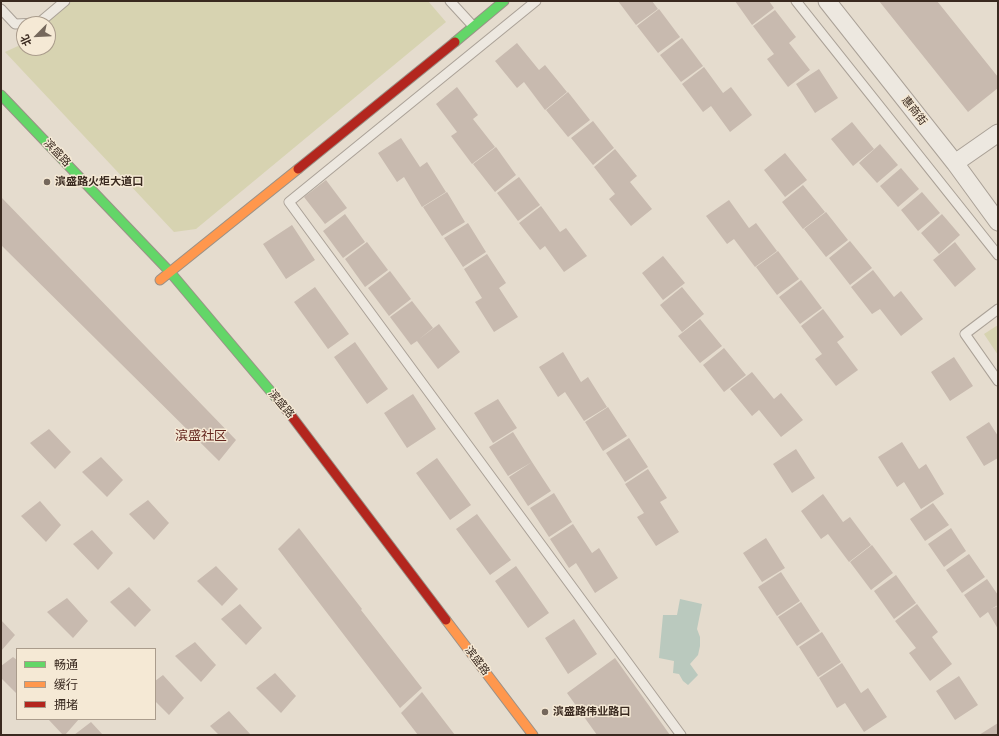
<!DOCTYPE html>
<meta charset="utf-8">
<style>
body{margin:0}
#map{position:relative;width:999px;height:736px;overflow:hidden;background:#e5dcce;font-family:"Noto Serif","Noto Sans SC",serif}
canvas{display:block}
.frame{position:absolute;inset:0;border:2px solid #39291f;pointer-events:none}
.legend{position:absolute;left:16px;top:648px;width:140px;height:72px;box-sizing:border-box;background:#f5e9d5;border:1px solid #aa9c8c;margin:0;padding:5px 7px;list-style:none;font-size:12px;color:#39291f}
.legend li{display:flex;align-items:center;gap:8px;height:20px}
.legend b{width:20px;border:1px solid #aa9c8c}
.north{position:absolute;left:16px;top:16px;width:40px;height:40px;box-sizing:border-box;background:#f5e9d5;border:1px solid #aa9c8c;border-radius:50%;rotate:246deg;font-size:11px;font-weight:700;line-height:16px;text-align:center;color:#39291f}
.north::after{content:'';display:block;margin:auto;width:14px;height:18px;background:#75685c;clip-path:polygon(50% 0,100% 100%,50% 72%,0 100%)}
</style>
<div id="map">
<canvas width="999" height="736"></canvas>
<div class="frame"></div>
<ul class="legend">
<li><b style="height:5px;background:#63d668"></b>畅通</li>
<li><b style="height:5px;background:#ff974d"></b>缓行</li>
<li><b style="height:5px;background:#b3261e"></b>拥堵</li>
</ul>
<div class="north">北</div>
</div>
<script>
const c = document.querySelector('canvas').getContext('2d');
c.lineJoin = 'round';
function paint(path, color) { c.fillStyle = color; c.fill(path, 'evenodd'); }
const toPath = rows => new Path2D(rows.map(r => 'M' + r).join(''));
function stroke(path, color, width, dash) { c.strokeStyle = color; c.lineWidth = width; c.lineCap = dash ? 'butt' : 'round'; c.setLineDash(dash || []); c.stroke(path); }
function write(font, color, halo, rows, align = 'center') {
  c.font = font + ' "Noto Serif","Noto Sans SC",serif'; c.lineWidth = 3; c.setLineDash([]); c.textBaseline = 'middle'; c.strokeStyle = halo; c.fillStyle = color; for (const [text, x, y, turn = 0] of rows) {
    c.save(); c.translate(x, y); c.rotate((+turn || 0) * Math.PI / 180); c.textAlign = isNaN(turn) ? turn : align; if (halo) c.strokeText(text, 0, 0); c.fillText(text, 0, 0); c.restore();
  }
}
paint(toPath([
 [72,1,428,1,446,22,196,229,174,232,5,52,18,46,24,41,24,48,48,48,48,24,44,24],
 [998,325,998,355,984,334]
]), '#d7d3b1');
paint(toPath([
 [680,599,702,604,697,629,700,637,700,646,698,655,690,664,698,675,688,685,683,681,679,674,673,673,674,661,659,658,663,615,677,615]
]), '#bac9be');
paint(toPath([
 [618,1,652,1,658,9,636,25],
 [735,1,769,1,774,8,752,25],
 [879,1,937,1,998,77,998,88,968,112],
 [659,9,680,37,658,53,637,26],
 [775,10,796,37,789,43,810,70,788,87,767,59,774,54,753,26],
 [682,38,703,66,681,82,660,55],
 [517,43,539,70,545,65,567,92,545,110,524,82,517,88,495,61],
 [704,67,723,93,731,87,752,115,730,132,711,106,703,112,682,84],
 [819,69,838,98,815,113,796,84],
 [457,87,478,115,473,119,495,147,472,164,451,136,457,132,436,104],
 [568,92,590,120,568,137,546,110],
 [593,121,614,148,593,165,571,138],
 [852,122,874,149,853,166,831,139],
 [401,138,420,167,427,162,446,192,422,207,404,177,397,182,378,153],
 [880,144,898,165,877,183,859,163],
 [496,147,516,175,495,192,473,164],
 [615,149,637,176,630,182,652,209,631,226,609,199,615,194,594,167],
 [785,153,807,180,785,197,764,170],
 [901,168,919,189,898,207,880,186],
 [519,177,540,205,518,221,497,193],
 [326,180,347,208,325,224,304,197],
 [803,185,825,212,803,229,782,202],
 [447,192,465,222,442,236,423,207],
 [922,192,940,213,918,231,901,210],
 [1,197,236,440,219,461,1,245],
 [729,200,749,228,756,223,777,251,755,267,734,239,727,244,706,216],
 [541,206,560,232,566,228,587,256,564,272,545,246,540,250,519,223],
 [826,212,848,240,826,257,804,229],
 [345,214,365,242,343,258,323,231],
 [942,214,960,235,939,254,921,233],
 [468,223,486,252,463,267,444,238],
 [292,225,315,260,286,279,263,244],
 [850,241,872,268,850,285,829,258],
 [367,242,388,270,365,287,345,259],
 [955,242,976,269,955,287,933,260],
 [778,251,799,279,777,295,756,267],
 [487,254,506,283,499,288,518,317,494,332,475,302,482,298,464,269],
 [663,256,685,283,663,300,642,273],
 [873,270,894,297,901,291,923,319,901,336,880,309,872,314,851,287],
 [390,271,411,299,389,316,368,288],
 [801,280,822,308,800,324,779,297],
 [315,287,349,334,328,349,294,302],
 [682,287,704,314,682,332,660,305],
 [412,301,433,328,418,340,439,324,460,352,438,369,417,341,411,345,390,317],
 [823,309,844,337,837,342,858,370,836,386,815,359,822,354,801,326],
 [700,319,722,346,700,363,678,336],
 [355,342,388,389,367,404,334,357],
 [724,348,746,375,724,392,703,365],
 [563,352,581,382,588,377,607,407,584,421,565,392,558,397,539,367],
 [954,357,973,386,950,401,931,372],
 [752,372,774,399,781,393,803,420,781,437,759,410,752,416,730,389],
 [413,394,436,429,407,448,384,413],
 [498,399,517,428,493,443,474,413],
 [608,407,627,436,603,451,585,422],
 [989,422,998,436,998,458,984,466,966,437],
 [49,429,71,452,55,469,30,443],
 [513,432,532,462,508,476,489,447],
 [629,438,648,467,625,482,606,453],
 [902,442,919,469,926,464,944,494,921,509,904,482,897,487,878,457],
 [796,449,815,478,792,493,773,464],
 [101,457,123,480,107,497,82,472],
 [437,458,471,505,450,520,416,473],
 [532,462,551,491,528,506,509,477],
 [648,469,667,498,660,502,679,532,656,546,637,517,644,513,625,484],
 [554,493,572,522,549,537,530,508],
 [823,494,843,522,850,517,871,545,849,562,828,534,821,539,801,511],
 [148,500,169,523,154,540,129,514],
 [40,501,61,525,46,542,21,516],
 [933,503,949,525,925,541,910,519],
 [477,514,511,560,490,575,456,529],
 [573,524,592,553,599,548,618,578,595,593,576,563,569,568,550,539],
 [299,528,362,609,361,610,422,688,400,708,278,549],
 [951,528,966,551,944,567,928,544],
 [92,530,113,553,98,570,73,544],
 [766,538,785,568,762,582,743,553],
 [872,545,893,573,871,590,850,562],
 [969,554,985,577,962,593,946,570],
 [216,566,238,589,222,606,197,581],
 [516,566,549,613,528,628,495,581],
 [781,572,800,601,777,616,758,587],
 [896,575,916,603,894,619,874,591],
 [987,579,998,595,998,605,991,609,998,606,998,629,988,612,980,618,964,595],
 [129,587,151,610,135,627,110,602],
 [67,598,88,621,73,638,47,612],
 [801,602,820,631,797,646,778,617],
 [240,604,262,628,246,645,221,619],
 [917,604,938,632,932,637,952,664,930,681,909,653,916,648,895,621],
 [574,619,597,654,568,674,545,638],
 [1,620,15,635,1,651],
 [822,632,841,662,818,677,799,647],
 [195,642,216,665,201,682,175,656],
 [13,657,17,660,17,694,1,678,1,666],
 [615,658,670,735,597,735,567,693],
 [842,663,861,693,868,688,887,717,864,732,845,703,837,708,819,678],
 [275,673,296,696,281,713,256,688],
 [163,675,184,698,169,715,155,701,155,681],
 [959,676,978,705,955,720,936,691],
 [422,692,455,735,418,735,401,713],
 [229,711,251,735,219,735,210,726],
 [48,719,79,719,65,735,63,735],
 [91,722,103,735,74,735],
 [998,723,998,735,979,735]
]), '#c8baaf');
const lane = toPath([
 [450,1,473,26],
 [536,1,289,202,681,735],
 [796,1,998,255],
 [1,9,15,24,39,23,65,1],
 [998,309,965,334,998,381]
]);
const street = toPath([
 [827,1,955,163,998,222],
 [955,163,998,133]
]);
const fast = toPath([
 [455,42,504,1],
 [1,95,170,272,278,400]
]);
const slow = toPath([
 [160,280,298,169],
 [446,620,533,735]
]);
const jam = toPath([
 [298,169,455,42],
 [278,400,290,414,446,620]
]);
stroke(lane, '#aaa197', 11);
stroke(street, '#aaa197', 19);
stroke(fast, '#9a9187', 11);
stroke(slow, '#9a9187', 11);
stroke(jam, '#9a9187', 11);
stroke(lane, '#ede8e0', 9);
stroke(street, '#ede8e0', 17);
stroke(fast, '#63d668', 9);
stroke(slow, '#ff974d', 9);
stroke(jam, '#b3261e', 9);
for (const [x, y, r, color] of [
 [47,182,4,"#75685c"],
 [545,712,4,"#75685c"]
]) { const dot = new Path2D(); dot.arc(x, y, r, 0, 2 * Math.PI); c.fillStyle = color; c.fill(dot); stroke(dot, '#f5e9d5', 1.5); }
write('11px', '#39291f', '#f5e9d5', [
 ["惠商街",914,111,52],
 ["滨盛路",57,153,46],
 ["滨盛路",281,404,50],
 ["滨盛路",477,661,53]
]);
write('bold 11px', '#39291f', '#f5e9d5', [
 ["滨盛路火炬大道口",55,182],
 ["滨盛路伟业路口",553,712]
], 'left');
write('13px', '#65271f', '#f5e9d5', [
 ["滨盛社区",201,436]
]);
</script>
